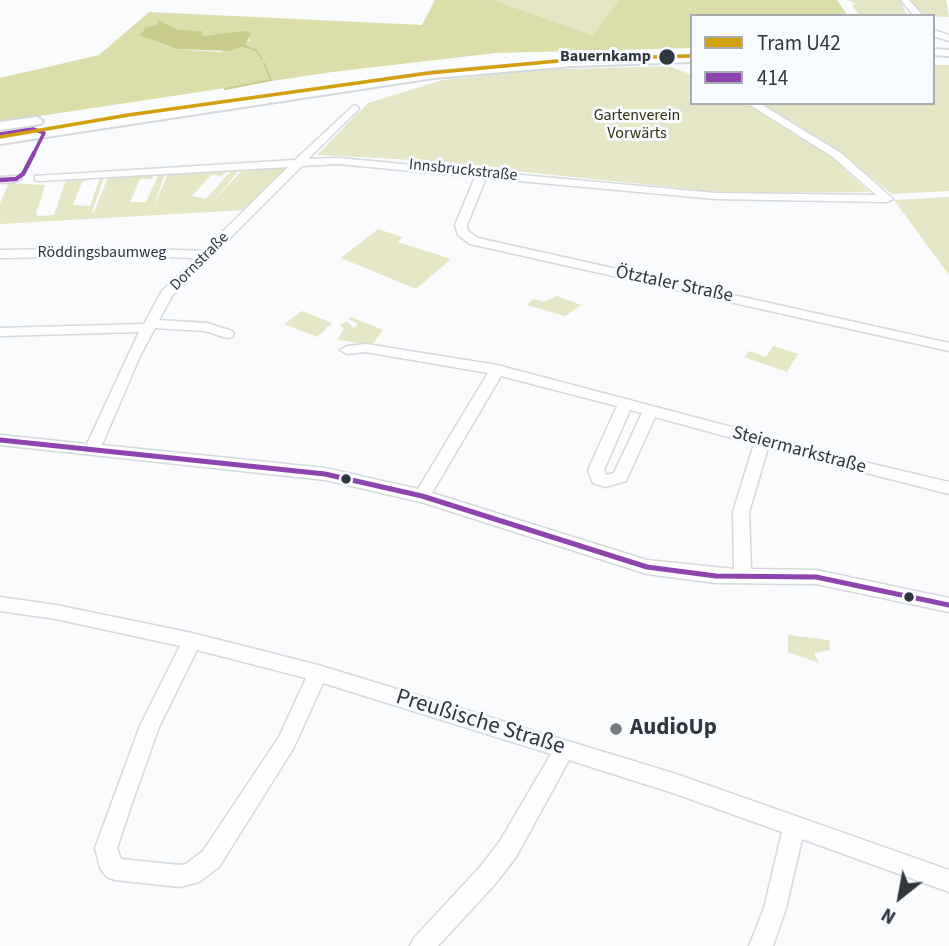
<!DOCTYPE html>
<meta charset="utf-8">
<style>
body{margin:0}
#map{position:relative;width:949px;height:946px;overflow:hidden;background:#f9fbfd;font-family:"Source Sans 3",sans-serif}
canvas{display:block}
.legend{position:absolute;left:690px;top:14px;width:245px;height:91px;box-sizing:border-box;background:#f7faff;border:2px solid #a8acb2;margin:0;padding:9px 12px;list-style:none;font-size:21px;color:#31373f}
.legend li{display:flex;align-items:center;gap:14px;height:35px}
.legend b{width:35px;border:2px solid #a8acb2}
.north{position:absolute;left:865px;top:862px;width:70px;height:70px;-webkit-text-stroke:5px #f7faff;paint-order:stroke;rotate:211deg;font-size:19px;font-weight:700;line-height:28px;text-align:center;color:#31373f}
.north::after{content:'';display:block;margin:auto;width:24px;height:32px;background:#31373f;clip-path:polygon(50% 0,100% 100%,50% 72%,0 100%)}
</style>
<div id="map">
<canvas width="949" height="946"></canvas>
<ul class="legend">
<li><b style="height:9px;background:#d3a00d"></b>Tram U42</li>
<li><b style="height:9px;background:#8e44ad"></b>414</li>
</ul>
<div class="north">N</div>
</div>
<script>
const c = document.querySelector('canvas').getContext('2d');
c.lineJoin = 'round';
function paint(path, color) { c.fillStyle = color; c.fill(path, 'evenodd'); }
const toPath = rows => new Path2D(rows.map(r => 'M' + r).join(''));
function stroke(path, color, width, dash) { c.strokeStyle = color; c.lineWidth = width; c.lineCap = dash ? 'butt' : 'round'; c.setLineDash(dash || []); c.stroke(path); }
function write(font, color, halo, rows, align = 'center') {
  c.font = font + ' "Source Sans 3",sans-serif'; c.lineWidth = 6; c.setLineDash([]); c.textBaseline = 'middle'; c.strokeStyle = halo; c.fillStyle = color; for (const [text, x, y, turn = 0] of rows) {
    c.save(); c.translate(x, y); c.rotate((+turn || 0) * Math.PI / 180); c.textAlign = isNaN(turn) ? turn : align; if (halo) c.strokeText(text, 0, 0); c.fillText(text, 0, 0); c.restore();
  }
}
paint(toPath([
 [493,0,619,0,593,35],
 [848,0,900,0,906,13,913,16,859,15,852,5,856,4],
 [909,0,946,0,949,17,922,16],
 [933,65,949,65,949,191,892,194,831,146,757,103,933,103],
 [669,66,692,75,692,103,747,103,827,153,869,192,730,193,397,159,317,155,368,103,443,80,534,70],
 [282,167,285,171,245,210,0,224,0,203,9,183,45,185,36,214,38,216,54,215,66,180,96,178,82,182,73,205,90,206,100,178,104,178,92,212,94,212,108,177,154,175,152,179,140,179,130,202,146,202,159,174,165,174,153,208,168,174,228,170,222,176,211,175,192,196,206,199,232,170,240,169,212,203,243,169],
 [949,197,949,275,894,200],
 [378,229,402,237,398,242,451,259,416,289,341,258],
 [557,296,581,305,565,316,527,305,534,299,544,302],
 [302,311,332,323,317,337,284,324],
 [351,317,383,330,372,345,338,340,344,328,340,326,346,321,354,328,358,324,348,319],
 [773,346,798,354,787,372,744,357,749,351,766,357],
 [788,635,829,640,830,650,814,653,819,663,788,652]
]), '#e4e6c5');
paint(toPath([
 [435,0,493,0,593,35,619,0,837,0,848,16,692,16,692,48,496,53,332,72,0,122,0,78,99,55,149,12,422,25],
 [161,21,163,25,175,29,202,31,203,36,251,32,249,41,220,52,186,50,169,47,145,37,147,27,157,25]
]), '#dbdeab');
paint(toPath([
 [159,20,175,29,202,31,203,36,246,31,252,33,244,46,228,51,176,49,139,35,147,27,157,25]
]), '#c8cb8a');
stroke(toPath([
 [244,46,256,50,262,59],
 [225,89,271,80,264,63]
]), '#c8cb8a', 2);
const minor = toPath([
 [901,0,909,0,923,16,914,16,901,0],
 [933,30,949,35,949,41,933,36,933,30],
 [747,103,759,103,841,153,893,199,887,202,716,199,486,178,467,225,468,231,478,238,949,343,949,351,470,244,458,235,455,225,475,177,338,164,302,166,172,296,159,320,207,323,232,331,234,334,232,337,227,338,205,331,155,328,140,356,102,445,325,468,418,489,488,373,366,352,347,354,340,350,347,346,366,344,497,365,860,461,949,482,949,494,768,448,749,512,751,569,816,570,949,598,949,612,816,584,716,583,647,574,421,502,325,480,0,445,0,435,87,444,139,332,0,336,0,328,144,324,162,291,196,258,126,256,0,258,0,250,126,248,203,251,288,167,39,181,35,180,35,176,295,160,354,105,359,108,358,110,308,159,338,158,716,193,876,195,833,157,747,103],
 [501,376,617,406,588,470,593,483,605,487,626,481,655,417,754,444,733,512,734,569,647,560,432,493,501,376],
 [630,410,642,413,614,473,606,475,604,470,630,410],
 [0,177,16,176,22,179,16,182,0,183,0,177],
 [0,597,56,605,192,633,318,665,676,774,949,870,949,892,802,839,786,908,773,946,749,946,764,908,782,832,676,794,569,760,516,857,496,883,438,946,410,946,414,938,480,867,500,841,551,754,323,683,293,749,219,867,199,882,180,887,115,880,107,877,100,868,95,848,140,726,180,646,56,619,0,611,0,597],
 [197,650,306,678,279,737,203,851,186,864,180,865,121,859,117,848,131,806,159,727,197,650]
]);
const major = toPath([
 [933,49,949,50,949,56,933,55,933,49],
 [692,56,692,62,573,66,434,78,0,144,0,136,434,72,573,60,692,56],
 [37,117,43,121,41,124,0,130,0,122,37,117]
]);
stroke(minor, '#d4d9dd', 3);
stroke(major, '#d4d9dd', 4);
paint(minor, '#fefeff');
paint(major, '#fefeff');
stroke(toPath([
 [0,134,33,129,44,133,33,155]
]), '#8e44ad', 3.5);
stroke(toPath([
 [0,180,16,179,23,174,34,153]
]), '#8e44ad', 4.5);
stroke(toPath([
 [0,440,325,474,422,496,647,567,716,576,816,577,949,605]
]), '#8e44ad', 5);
stroke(toPath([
 [0,137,128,115,429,73,580,59,692,56]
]), '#d3a00d', 3.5);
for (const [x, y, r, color] of [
 [667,57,9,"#31373f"],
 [346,479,6,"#31373f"],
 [909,597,6,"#31373f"],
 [616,729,7,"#777c82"]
]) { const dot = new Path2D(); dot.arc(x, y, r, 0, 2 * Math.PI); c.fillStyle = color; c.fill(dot); stroke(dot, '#f7faff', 2.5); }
write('bold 16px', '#31373f', '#f7faff', [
 ["Bauernkamp",651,57]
], 'right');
write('16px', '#313208', '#f7faff', [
 ["Gartenverein",637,116],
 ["Vorwärts",637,134]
]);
write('16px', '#31373f', '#f7faff', [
 ["Innsbruckstraße",463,171,6],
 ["Röddingsbaumweg",102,253],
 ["Dornstraße",200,262,-45]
]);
write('19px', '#31373f', '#f7faff', [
 ["Ötztaler Straße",674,285,12],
 ["Steiermarkstraße",799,451,15]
]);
write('23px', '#31373f', '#f7faff', [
 ["Preußische Straße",480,723,17]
]);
write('bold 23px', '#31373f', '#f7faff', [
 ["AudioUp",630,729]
], 'left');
</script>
